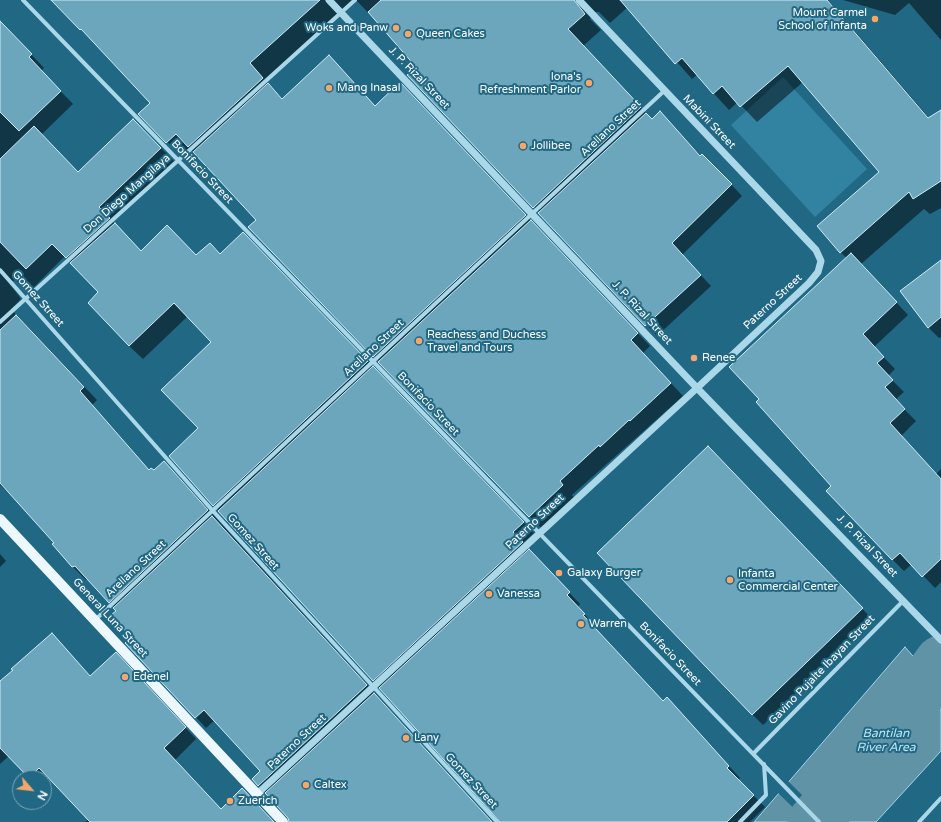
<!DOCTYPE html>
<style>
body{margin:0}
#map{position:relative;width:941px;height:822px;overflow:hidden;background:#216885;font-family:"Varela Round",sans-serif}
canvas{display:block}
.north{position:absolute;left:12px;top:770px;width:40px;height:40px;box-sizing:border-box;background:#216885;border:1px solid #7aa4b6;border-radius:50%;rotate:118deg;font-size:11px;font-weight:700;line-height:16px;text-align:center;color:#fff}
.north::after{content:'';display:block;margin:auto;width:14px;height:18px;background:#f5a76b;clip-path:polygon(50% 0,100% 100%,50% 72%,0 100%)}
</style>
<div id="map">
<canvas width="941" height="822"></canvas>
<div class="north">N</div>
</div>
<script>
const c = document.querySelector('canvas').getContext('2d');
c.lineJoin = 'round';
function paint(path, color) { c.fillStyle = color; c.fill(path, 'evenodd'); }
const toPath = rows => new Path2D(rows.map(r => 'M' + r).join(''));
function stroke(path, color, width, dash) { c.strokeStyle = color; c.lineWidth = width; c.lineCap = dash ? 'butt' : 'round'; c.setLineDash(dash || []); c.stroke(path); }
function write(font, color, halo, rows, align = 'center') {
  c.font = font + ' "Varela Round",sans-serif'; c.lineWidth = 4; c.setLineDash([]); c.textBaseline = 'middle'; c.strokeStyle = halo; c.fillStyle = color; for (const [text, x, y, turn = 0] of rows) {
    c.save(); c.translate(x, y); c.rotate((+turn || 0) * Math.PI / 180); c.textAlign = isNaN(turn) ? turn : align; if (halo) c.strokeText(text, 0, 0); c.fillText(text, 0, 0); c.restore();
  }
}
paint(toPath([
 [783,77,867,169,815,217,731,125]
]), '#3282a1');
const water = toPath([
 [905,647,941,688,941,751,876,822,754,822,905,647]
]);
paint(water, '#6193a6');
stroke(water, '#9ed6ea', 1);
paint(toPath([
 [787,780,829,822,808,822,777,792]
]), '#216885');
paint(toPath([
 [54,0,354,0,265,80,283,99,375,107,413,97,650,346,643,353,683,396,572,495,575,498,542,529,249,227,257,220,194,152,192,150,183,158,140,114,152,103],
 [356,0,828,0,929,118,941,111,941,208,930,214,924,209,861,264,908,315,874,347,895,369,888,376,904,392,895,400,916,421,901,436,936,474,941,469,941,582,935,588,912,564,904,571,893,560,828,491,833,486,760,399,847,258,840,252,880,172,803,82,757,122,738,102,729,110,697,75,692,79,628,7,610,23,599,12,592,12,590,19,601,30,583,46,652,120,670,123,701,156,713,165,742,196,682,255,711,286,657,336,409,75,418,67,412,58],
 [843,0,941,0,941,40,909,3,895,15],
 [0,21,44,68,41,71,73,104,41,135,78,173,146,133,174,161,112,221,141,252,196,256,220,255,257,247,534,533,523,543,580,604,578,607,595,626,594,627,664,702,678,710,740,778,738,780,765,807,750,822,501,822,214,505,200,428,212,342,188,316,143,359,129,346,100,292,65,256,28,293,15,280,9,283,21,299,11,309,97,400,92,405,149,471,154,472,164,462,177,475,492,822,290,822,290,820,253,779,261,771,214,721,206,728,126,643,133,637,115,608,88,578,86,580,73,567,53,545,55,543,17,501,0,485],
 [941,261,941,337,939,338,928,327],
 [719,458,873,620,763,725,752,714],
 [0,554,6,561,0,567],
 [52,634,91,677,127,665,196,739,175,760,221,810,242,789,274,822,85,822,89,819,51,779,44,786,44,778,30,778,9,756,0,764,0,682]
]), '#0007');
stroke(toPath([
 [814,822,893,729,941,662]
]), '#6193a6', 53);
const building = toPath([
 [51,0,320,0,250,63,263,78,188,147,176,134,166,143,138,114,150,103,81,29,80,30,51,0],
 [381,0,574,0,585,14,568,29,641,107,533,208,407,75,416,67,368,12,381,0],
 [620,0,827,0,928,118,941,110,941,181,913,199,909,192,840,253,817,226,879,172,788,66,740,107,722,86,713,94,682,58,675,64,620,0],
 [0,21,32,54,29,57,61,91,19,131,0,112,0,21],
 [329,55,375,106,400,82,526,215,373,357,248,227,256,220,193,152,268,83,282,99,329,55],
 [660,111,700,156,702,154,732,184,672,243,701,275,645,326,538,213,646,113,652,119,660,111],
 [133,119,161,148,99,207,110,218,66,258,52,244,26,269,0,242,0,159,34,126,78,172,133,119],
 [531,220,638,333,631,340,671,383,630,421,629,420,600,447,599,445,560,481,563,485,529,517,378,362,531,220],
 [115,223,141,251,167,225,196,255,210,243,220,254,243,232,368,361,213,506,169,456,198,428,161,390,211,342,174,303,129,346,88,303,98,292,70,263,115,223],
 [851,253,897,302,863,334,884,357,877,363,893,380,885,387,905,409,890,423,941,479,941,559,922,577,900,553,892,560,826,491,831,486,756,402,759,399,729,367,851,253],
 [941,260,941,317,928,328,900,291,941,260],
 [16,315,84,387,80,391,149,470,151,468,154,470,164,461,208,510,109,603,75,566,72,567,52,544,54,543,0,483,0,330,16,315],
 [373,366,524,522,513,532,523,542,373,681,218,511,373,366],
 [708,446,863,608,752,715,597,553,708,446],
 [212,516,367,685,258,786,252,779,260,771,204,710,195,718,125,643,131,637,111,615,116,611,113,608,212,516],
 [529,549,570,592,567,595,585,614,583,615,663,701,667,697,729,766,727,768,754,795,727,822,500,822,379,688,529,549],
 [52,633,90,676,116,652,186,727,164,748,221,809,242,788,274,822,90,822,39,768,29,778,0,748,0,681,13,670,11,669,52,633],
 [374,693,492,822,289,822,288,818,265,793,374,693]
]);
paint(building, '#6ba6bc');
stroke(building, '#ceecf7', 1);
stroke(toPath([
 [23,0,819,822],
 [0,270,213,511,497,822],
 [0,322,355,0],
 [96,619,664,91],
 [754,753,904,600],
 [740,822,766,795,764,764],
 [919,822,941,798]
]), '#aad8e9', 4);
stroke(toPath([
 [329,0,697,388,941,640],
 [257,794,697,388,809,283,818,272,821,261,816,250,579,0]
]), '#aad8e9', 7);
stroke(toPath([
 [0,519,283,822]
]), '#edf8fe', 10);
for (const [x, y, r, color] of [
 [875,19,4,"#f5a76b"],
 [396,28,4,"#f5a76b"],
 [408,34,4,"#f5a76b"],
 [589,83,4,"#f5a76b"],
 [329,88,4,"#f5a76b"],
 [523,146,4,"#f5a76b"],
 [419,341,4,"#f5a76b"],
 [694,358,4,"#f5a76b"],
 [559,573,4,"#f5a76b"],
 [730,580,4,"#f5a76b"],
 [489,594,4,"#f5a76b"],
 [581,624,4,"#f5a76b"],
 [125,677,4,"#f5a76b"],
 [406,738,4,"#f5a76b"],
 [306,785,4,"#f5a76b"],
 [230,801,4,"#f5a76b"]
]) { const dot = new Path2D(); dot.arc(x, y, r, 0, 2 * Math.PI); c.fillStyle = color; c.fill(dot); stroke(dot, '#216885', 1.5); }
write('11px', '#fff', '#216885', [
 ["Mount Carmel",867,13,"right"],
 ["School of Infanta",867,26,"right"],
 ["Woks and Panw",388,28,"right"],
 ["Queen Cakes",416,34],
 ["Iona's",581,77,"right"],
 ["Refreshment Parlor",581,90,"right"],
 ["Mang Inasal",337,88],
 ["Jollibee",531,146],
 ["Reachess and Duchess",427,335],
 ["Travel and Tours",427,348],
 ["Renee",702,358],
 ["Galaxy Burger",567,573],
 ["Infanta",738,574],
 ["Commercial Center",738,587],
 ["Vanessa",497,594],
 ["Warren",589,624],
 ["Edenel",133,677],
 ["Lany",414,738],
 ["Caltex",314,785],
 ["Zuerich",238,801]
], 'left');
write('11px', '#fff', '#216885', [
 ["J. P. Rizal Street",419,78,46],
 ["Mabini Street",709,122,46],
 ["Arellano Street",611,128,-43],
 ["Bonifacio Street",202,172,46],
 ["Don Diego Mangilaya",127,194,-42],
 ["Gomez Street",38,299,48],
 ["Paterno Street",773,302,-43],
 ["J. P. Rizal Street",642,313,47],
 ["Arellano Street",374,348,-43],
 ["Bonifacio Street",428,404,46],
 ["Paterno Street",535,522,-43],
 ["Gomez Street",253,542,48],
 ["J. P. Rizal Street",867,546,46],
 ["Arellano Street",136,569,-43],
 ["General Luna Street",110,618,47],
 ["Bonifacio Street",670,654,46],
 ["Gavino Pujalte Ibayan Street",822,670,-46],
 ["Paterno Street",297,742,-43],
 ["Gomez Street",471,781,47]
]);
write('italic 12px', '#bce4f2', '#216885', [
 ["Bantilan",886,734],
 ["River Area",886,748]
]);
</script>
